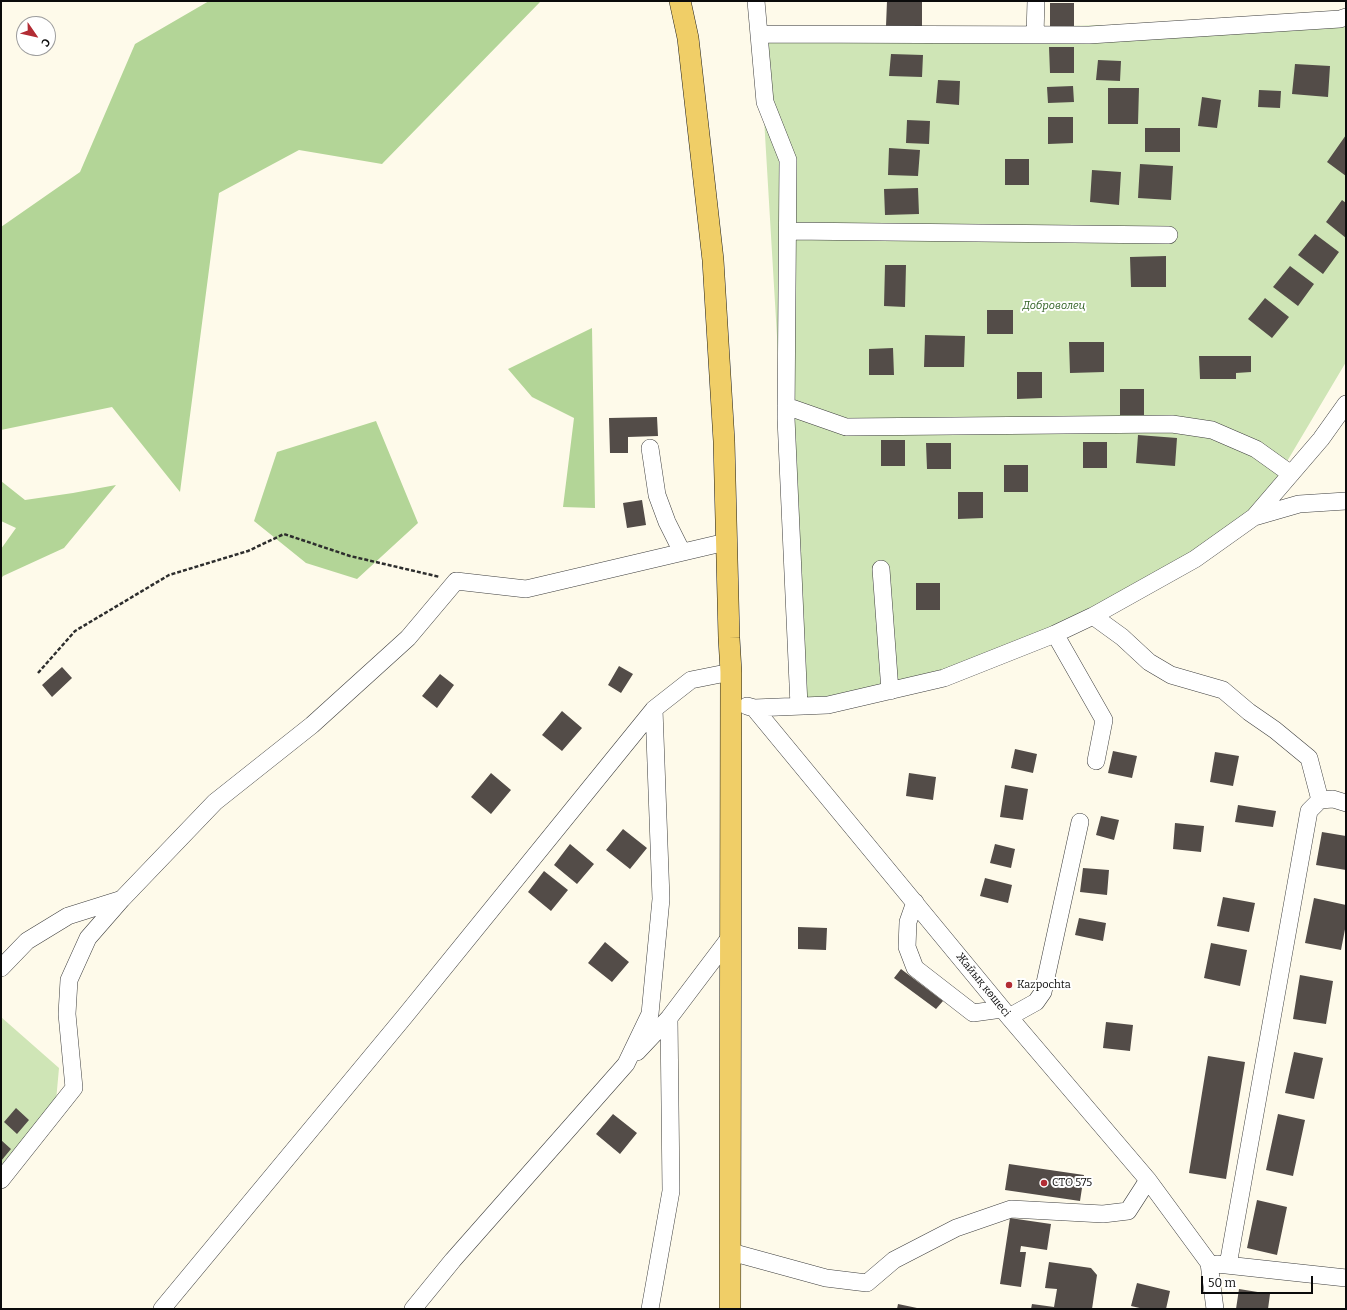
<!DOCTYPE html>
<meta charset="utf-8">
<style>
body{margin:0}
#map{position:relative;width:1347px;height:1310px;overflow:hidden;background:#fefaea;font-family:Bitter,serif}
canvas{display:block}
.frame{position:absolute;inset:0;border:2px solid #0b0b0b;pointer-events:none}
.north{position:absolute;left:16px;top:16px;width:40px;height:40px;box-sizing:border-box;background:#fff;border:1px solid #9d9d9d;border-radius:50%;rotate:124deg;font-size:11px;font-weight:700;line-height:16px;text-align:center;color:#0b0b0b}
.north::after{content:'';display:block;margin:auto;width:14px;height:18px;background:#b22c34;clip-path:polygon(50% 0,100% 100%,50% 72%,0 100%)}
.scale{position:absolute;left:1201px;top:1276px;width:112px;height:18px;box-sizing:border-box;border:2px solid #0b0b0b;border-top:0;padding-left:5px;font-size:12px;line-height:14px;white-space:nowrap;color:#0b0b0b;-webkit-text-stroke:3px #fff;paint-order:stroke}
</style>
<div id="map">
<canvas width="1347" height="1310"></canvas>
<div class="frame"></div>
<div class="north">С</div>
<div class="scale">50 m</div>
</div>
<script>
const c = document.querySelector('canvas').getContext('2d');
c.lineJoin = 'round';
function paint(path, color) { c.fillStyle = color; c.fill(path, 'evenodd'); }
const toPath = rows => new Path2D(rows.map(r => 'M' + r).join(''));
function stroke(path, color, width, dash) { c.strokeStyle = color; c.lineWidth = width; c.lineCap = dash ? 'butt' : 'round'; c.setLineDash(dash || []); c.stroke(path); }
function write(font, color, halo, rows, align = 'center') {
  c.font = font + ' Bitter,serif'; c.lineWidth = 4; c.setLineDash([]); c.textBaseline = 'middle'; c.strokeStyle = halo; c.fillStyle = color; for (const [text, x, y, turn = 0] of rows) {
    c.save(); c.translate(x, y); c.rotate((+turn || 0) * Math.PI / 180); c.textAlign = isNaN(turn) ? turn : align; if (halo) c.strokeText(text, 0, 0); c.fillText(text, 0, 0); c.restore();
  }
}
paint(toPath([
 [1346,17,1346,362,1254,517,1055,634,890,691,799,706,759,34,1340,19],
 [1,1017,59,1068,56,1101,1,1165]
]), '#cfe5b6');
paint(toPath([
 [209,1,541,1,382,164,299,150,219,193,180,492,112,407,1,430,1,227,80,172,135,44],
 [592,328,595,508,563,507,574,418,532,397,508,369],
 [376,421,418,523,357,579,306,563,254,521,277,452],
 [1,481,25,500,73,493,116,485,64,548,3,576,1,579,1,549,16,528,1,521]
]), '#b3d597');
paint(toPath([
 [887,1,922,1,922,27,886,26],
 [1050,3,1074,3,1074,30,1050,30],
 [1049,47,1074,47,1074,73,1050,73],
 [891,54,923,55,922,77,889,76],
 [1098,60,1121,61,1120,81,1096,80],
 [1295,64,1330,66,1328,97,1292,94],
 [938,80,960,81,959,105,936,103],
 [1073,86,1074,102,1048,103,1047,87],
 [1108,88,1139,88,1138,124,1108,124],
 [1259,90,1281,91,1280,108,1258,107],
 [1202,97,1221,100,1217,128,1198,126],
 [1048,117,1073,117,1073,143,1048,144],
 [907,120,930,121,929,144,906,143],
 [1145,128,1180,128,1180,152,1145,152],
 [1346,135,1346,176,1327,162],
 [889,148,920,150,918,176,888,175],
 [1005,159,1029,159,1029,185,1005,185],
 [1140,164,1173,166,1171,200,1138,198],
 [1092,170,1121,172,1119,205,1090,202],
 [918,188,919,214,885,215,884,189],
 [1342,200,1346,203,1346,238,1326,222],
 [1315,234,1339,252,1323,274,1298,255],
 [1166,256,1166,287,1131,287,1130,257],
 [885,265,906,265,905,307,884,306],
 [1290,266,1314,284,1298,306,1273,287],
 [1265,298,1289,317,1272,338,1248,319],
 [987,310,1013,310,1013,334,987,334],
 [925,335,965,336,964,367,924,367],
 [1069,342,1104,342,1104,372,1070,373],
 [893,348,894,375,869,375,869,349],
 [1199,356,1251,356,1251,372,1236,373,1236,379,1200,379],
 [1017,372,1042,372,1042,398,1017,399],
 [1120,389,1144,389,1144,415,1120,415],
 [657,417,658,436,628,437,628,453,610,453,609,418],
 [1138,435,1177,438,1175,466,1136,463],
 [881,440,905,440,905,466,881,466],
 [1083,442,1107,442,1107,468,1083,468],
 [926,443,951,443,951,469,927,469],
 [1004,465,1028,465,1028,492,1004,492],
 [958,492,983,492,983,518,958,519],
 [642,500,646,525,627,528,623,503],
 [916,583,940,583,940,610,916,610],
 [619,666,633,674,621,693,608,685],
 [62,667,72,678,52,697,42,685],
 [440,674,454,685,437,708,422,696],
 [562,711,582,728,562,751,542,735],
 [1015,749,1037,754,1033,773,1011,768],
 [1113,751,1137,756,1132,778,1108,773],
 [1215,752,1239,756,1233,786,1210,782],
 [491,773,511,790,491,814,471,797],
 [909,773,936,777,933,800,906,796],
 [1005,785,1028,789,1023,820,1000,817],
 [1238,805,1276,811,1273,827,1235,822],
 [1101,816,1119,820,1114,840,1096,835],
 [1175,823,1204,826,1201,852,1173,849],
 [623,829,647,848,630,869,606,850],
 [1322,832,1346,836,1346,870,1316,865],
 [570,844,594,864,577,884,554,865],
 [995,844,1015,849,1011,868,990,863],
 [1083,868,1109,870,1107,895,1080,892],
 [544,871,568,890,551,911,528,892],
 [985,878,1012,885,1008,903,980,896],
 [1223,897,1255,903,1249,932,1217,926],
 [1314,898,1346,905,1346,924,1341,950,1305,943],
 [1079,918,1106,923,1103,941,1075,935],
 [798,927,827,928,826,950,798,949],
 [605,942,629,962,612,982,588,963],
 [1211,943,1247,950,1240,986,1204,978],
 [901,969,943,1001,936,1009,894,978],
 [1300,975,1333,981,1326,1024,1293,1019],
 [1106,1022,1133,1025,1130,1051,1103,1048],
 [1294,1052,1323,1058,1314,1099,1285,1093],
 [1208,1056,1245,1062,1226,1179,1189,1173],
 [16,1108,29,1120,17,1134,4,1122],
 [613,1114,637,1133,620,1154,596,1134],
 [1278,1114,1305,1120,1293,1176,1266,1170],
 [1,1140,11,1149,1,1161],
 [1009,1164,1084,1175,1080,1201,1005,1190],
 [1257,1200,1287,1207,1277,1255,1247,1248],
 [1010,1218,1051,1224,1047,1250,1021,1246,1020,1252,1026,1252,1021,1287,1000,1284],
 [1049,1262,1091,1268,1097,1275,1092,1309,1031,1309,1032,1304,1054,1307,1057,1289,1045,1288],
 [1137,1283,1170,1291,1166,1309,1144,1309,1131,1306],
 [1239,1289,1270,1294,1268,1309,1236,1309],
 [898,1304,917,1308,917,1309,897,1309]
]), '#534c48');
const minor = toPath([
 [756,1,765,102,788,160,786,418,799,706],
 [759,34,1089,35,1340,19,1346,17],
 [1035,35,1036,1],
 [788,231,1169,235],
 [786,406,846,427,1172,424,1212,430,1256,449,1291,474],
 [650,448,657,495,667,522,682,552],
 [1254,517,1299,504,1346,501],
 [881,569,890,691],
 [1093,616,1122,637,1149,662,1171,675,1223,690,1249,712,1275,730,1309,758,1320,800],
 [1055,634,1104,720,1096,761],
 [747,706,754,708,828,705,944,678,1055,634,1093,616,1195,559,1254,517,1321,439,1346,404],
 [754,708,1009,1017,1148,1180,1209,1263,1215,1309],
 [915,902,908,922,907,947,915,968,973,1013,1002,1009],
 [1,968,27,941,68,916,122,899],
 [1009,1017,1036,1002,1043,992,1080,822],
 [637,1052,669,1018,731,936],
 [1,1180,74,1088,67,1014,69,980,88,938,122,899,215,802,312,725,408,638,456,581,526,589,726,542],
 [731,1252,826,1278,867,1283,894,1260,956,1228,1011,1209,1103,1214,1128,1211,1148,1180],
 [1217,1264,1346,1278],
 [1228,1265,1309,811,1320,800,1333,799,1346,803],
 [162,1309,405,1016,654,709],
 [413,1309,453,1260,626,1064,650,1014,661,899,654,709,691,680,731,672],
 [650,1309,671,1191,669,1018]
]);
const major = toPath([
 [680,1,688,38,713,260,724,441,729,638,731,672,730,1309]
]);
stroke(minor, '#3e3e3e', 18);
stroke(major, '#1c1c1c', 22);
stroke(toPath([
 [38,673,75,631,169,575,248,551,284,534,350,556,440,577]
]), '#2d2d2d', 2.5, [4, 2]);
stroke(minor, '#fff', 17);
stroke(major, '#f0ce67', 21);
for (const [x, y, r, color] of [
 [1009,985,4,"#b22c34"],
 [1044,1183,4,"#b22c34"]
]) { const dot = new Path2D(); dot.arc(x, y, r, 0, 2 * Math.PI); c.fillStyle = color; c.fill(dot); stroke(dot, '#fff', 1.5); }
write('italic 11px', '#2d5e20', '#fff', [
 ["Доброволец",1054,306]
]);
write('11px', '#0b0b0b', '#fff', [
 ["Жайық көшесі",983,985,51]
]);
write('11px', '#0b0b0b', '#fff', [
 ["Kazpochta",1017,985],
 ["СТО 575",1052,1183]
], 'left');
</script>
